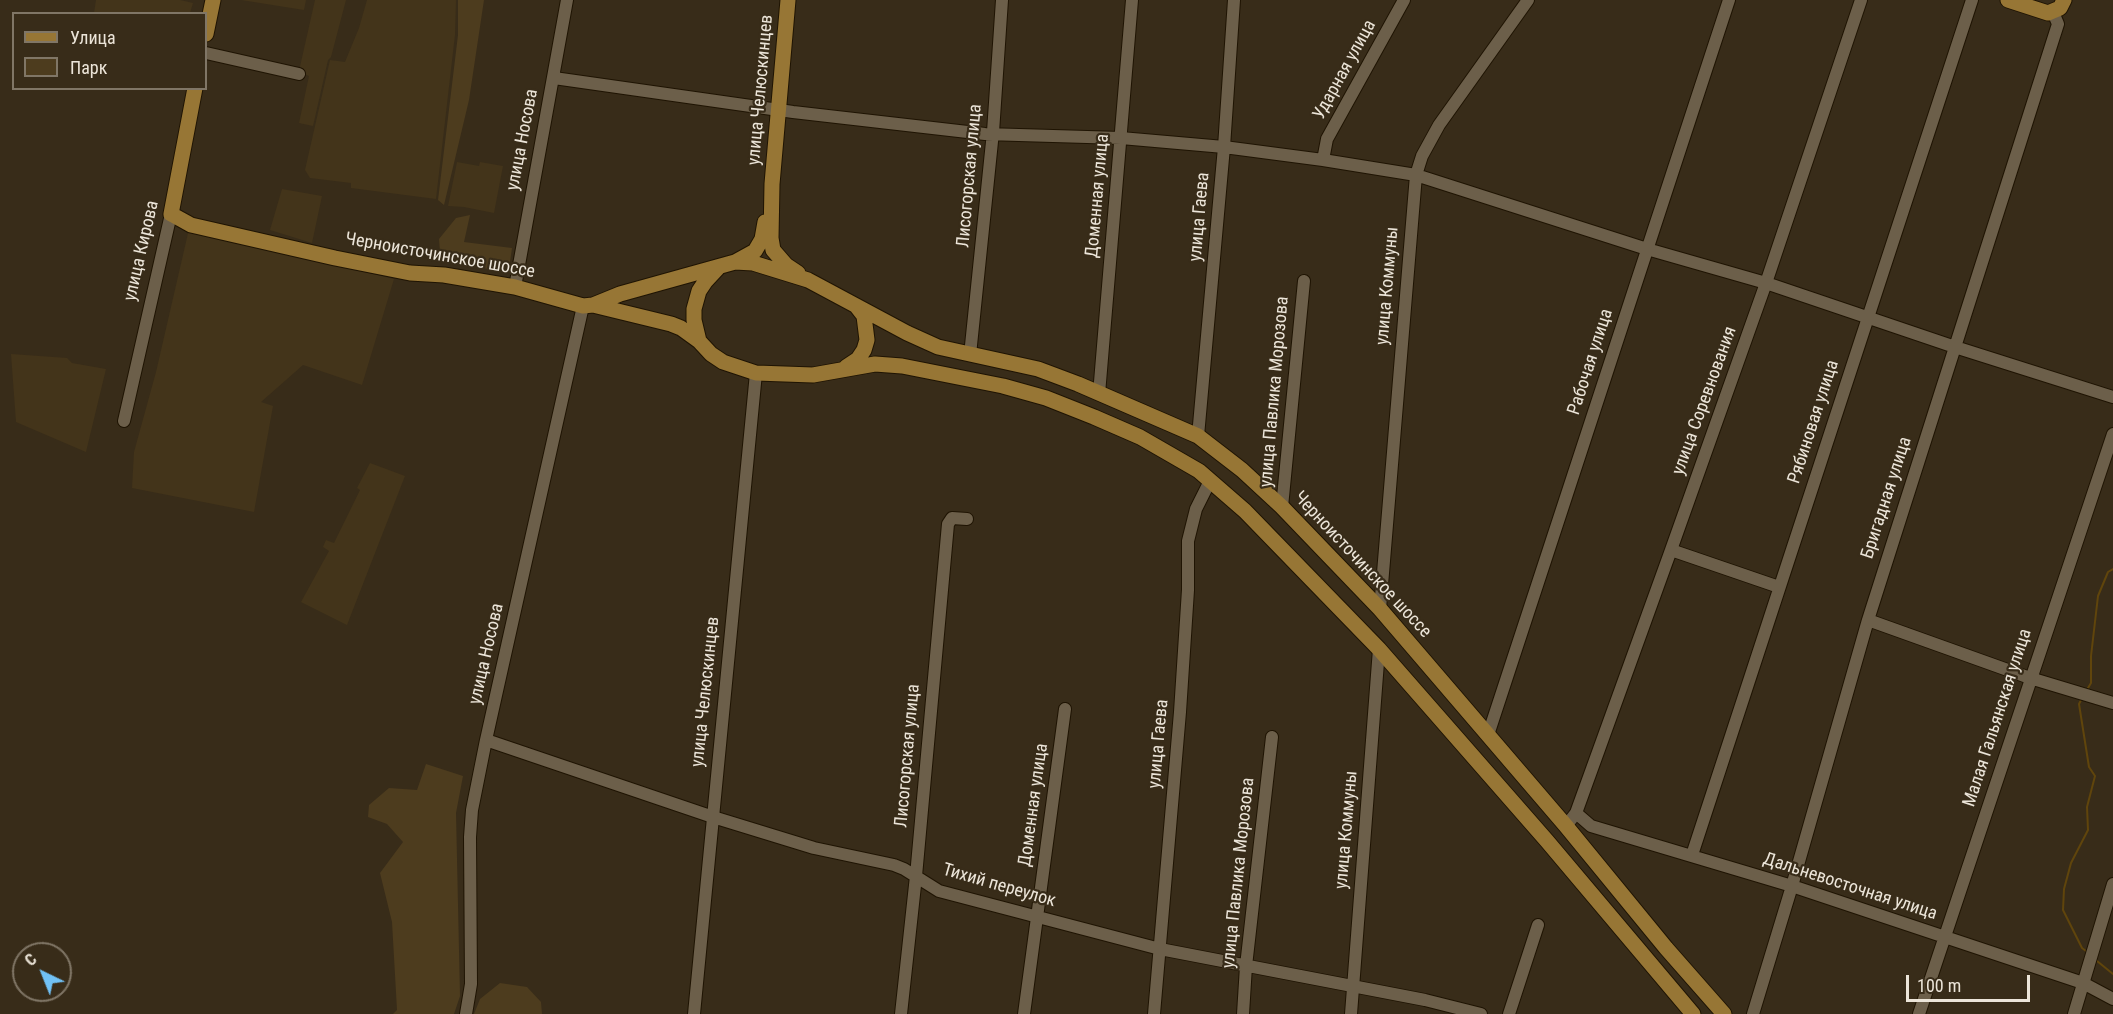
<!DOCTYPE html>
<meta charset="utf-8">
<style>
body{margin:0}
#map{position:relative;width:2113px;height:1014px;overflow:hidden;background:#382c19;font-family:"Roboto Condensed",sans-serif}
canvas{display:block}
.legend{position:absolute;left:12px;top:12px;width:195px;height:78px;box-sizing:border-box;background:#382c19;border:2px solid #807666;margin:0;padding:8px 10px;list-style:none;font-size:18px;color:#ece5d9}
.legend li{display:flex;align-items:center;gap:12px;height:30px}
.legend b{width:30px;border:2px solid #807666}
.north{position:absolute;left:12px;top:942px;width:60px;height:60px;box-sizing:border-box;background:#382c19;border:2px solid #807666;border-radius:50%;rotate:317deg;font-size:16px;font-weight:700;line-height:24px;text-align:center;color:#ece5d9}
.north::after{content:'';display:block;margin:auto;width:21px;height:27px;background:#71c1f5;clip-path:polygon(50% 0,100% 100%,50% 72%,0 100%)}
.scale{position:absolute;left:1906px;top:975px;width:124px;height:27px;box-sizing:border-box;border:3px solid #ece5d9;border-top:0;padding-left:8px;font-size:18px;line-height:21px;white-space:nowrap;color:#ece5d9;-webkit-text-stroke:4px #382c19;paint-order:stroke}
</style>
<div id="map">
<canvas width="2113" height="1014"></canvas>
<ul class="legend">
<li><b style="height:8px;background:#977635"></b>Улица</li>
<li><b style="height:16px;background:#4d3c1e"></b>Парк</li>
</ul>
<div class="north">С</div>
<div class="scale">100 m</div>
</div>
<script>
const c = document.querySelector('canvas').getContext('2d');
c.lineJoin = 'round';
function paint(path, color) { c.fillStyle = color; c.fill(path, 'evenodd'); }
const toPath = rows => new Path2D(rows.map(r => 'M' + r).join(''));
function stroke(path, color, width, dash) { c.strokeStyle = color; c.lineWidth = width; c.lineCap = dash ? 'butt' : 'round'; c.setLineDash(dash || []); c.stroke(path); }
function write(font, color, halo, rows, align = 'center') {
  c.font = font + ' "Roboto Condensed",sans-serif'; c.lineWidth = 4.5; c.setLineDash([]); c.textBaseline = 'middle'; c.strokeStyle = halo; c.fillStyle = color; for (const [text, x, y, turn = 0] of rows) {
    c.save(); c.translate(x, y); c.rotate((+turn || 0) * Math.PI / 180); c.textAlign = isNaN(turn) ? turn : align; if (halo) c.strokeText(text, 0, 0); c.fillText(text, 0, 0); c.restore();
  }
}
paint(toPath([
 [96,0,180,0,193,3,190,13,94,13],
 [241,0,306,0,304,10],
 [315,0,346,0,331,57,328,60,313,126,299,123,309,76,299,71],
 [367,0,456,0,455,35,436,199,351,188,351,183,310,178,305,170,330,60,345,62,359,28],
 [457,162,479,166,480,162,503,166,494,213,464,207,448,206],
 [282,189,322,196,312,243,270,230],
 [189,229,394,279,362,385,303,365,261,402,273,406,254,512,132,488,134,452,156,372],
 [11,354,67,358,72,363,106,369,86,452,16,422],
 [370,463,405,476,347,625,301,602,329,551,323,547,326,540,334,543,360,490,357,488]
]), '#43341a');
paint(toPath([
 [458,0,484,0,469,100,444,205,438,200,458,35],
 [470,215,464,242,512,248,510,262,497,270,459,265,440,252,439,239,456,218],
 [426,764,463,776,456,813,460,996,454,1014,393,1014,397,1010,392,922,380,873,403,842,387,824,368,817,369,805,389,788,417,790],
 [500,983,527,987,541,1002,542,1014,474,1014,480,999]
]), '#4d3c1e');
stroke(toPath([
 [2088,688,2091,683,2091,656,2098,596,2108,572,2113,569],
 [2081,700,2079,704,2089,767,2095,776,2087,807,2088,830,2071,863,2064,889,2063,910,2082,948,2086,951],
 [2097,961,2113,974]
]), '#60450c', 2);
const minor = toPath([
 [206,53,299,74],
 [554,78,793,112,985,134,1121,138,1224,147,1323,160,1416,175,1647,249,1766,283,1955,347,2113,397],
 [1323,160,1327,139,1404,0],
 [515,287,567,0],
 [970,355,993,132,1002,0],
 [1099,394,1132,0],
 [124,421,171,214],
 [1198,436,1224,147,1234,0],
 [1282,507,1304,281],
 [1671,550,1779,587],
 [1380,609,1416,175,1422,156,1439,125,1528,0],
 [1868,620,2030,678,2113,703],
 [1488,735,1729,0],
 [486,740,713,817,814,848,894,865,904,869,939,891,1160,949,1425,1000,1481,1014],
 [1576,813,1591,826,1792,886,2083,983,2113,999],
 [1566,826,1576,813,1671,550,1766,283,1861,0],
 [1692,855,1972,0],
 [466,1014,471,984,470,837,472,810,486,740,583,306],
 [694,1014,756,373],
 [901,1014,916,876,948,524,952,518,967,519],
 [1024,1014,1065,709],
 [1154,1014,1180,712,1188,590,1188,541,1196,509,1210,481],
 [1243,1014,1246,966,1272,737],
 [1351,1014,1379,649],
 [1509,1014,1538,925],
 [1753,1014,1792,886,1868,620,2058,24,2053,12],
 [1919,1014,2113,434],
 [2074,1014,2113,884]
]);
const major = toPath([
 [788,0,772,184,771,238,773,250,786,265,798,273],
 [2008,0,2048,13,2060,8,2064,0],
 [206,34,213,0],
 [195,88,171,214,182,220,191,225,335,258,410,273,444,275,515,287,583,306,593,305,671,324,681,328,699,341],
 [735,262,755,251,762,239,765,222],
 [718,268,705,282,699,291,694,309,694,320,699,341,711,354,723,362,756,373,813,375,875,364,902,366,1003,386,1046,398,1094,417,1140,437,1199,471,1245,511,1379,649,1547,841,1693,1014],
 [593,305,620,294,735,262,753,263,808,280,907,333,938,347,1038,369,1078,384,1198,436,1242,470,1282,507,1380,609,1566,826,1666,948,1724,1014],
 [846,367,858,359,864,350,867,340,864,316,857,307]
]);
stroke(minor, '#1f1403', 14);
stroke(major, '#1f1403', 17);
stroke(minor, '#6c5f4a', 12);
stroke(major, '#977635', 15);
write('18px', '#ece5d9', '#382c19', [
 ["Ударная улица",1345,70,-61],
 ["улица Челюскинцев",761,90,-85],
 ["улица Носова",523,140,-79],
 ["Лисогорская улица",970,176,-85],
 ["Доменная улица",1098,196,-85],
 ["улица Гаева",1200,217,-85],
 ["улица Кирова",142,251,-77],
 ["Черноисточинское шоссе",440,256,10],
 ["улица Коммуны",1388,286,-85],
 ["Рабочая улица",1591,362,-72],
 ["улица Павлика Морозова",1275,392,-85],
 ["улица Соревнования",1705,401,-70],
 ["Рябиновая улица",1814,422,-72],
 ["Бригадная улица",1887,498,-72],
 ["Черноисточинское шоссе",1362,565,47],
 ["улица Носова",487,654,-77],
 ["улица Челюскинцев",706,692,-84],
 ["Малая Гальянская улица",1998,718,-72],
 ["улица Гаева",1159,744,-85],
 ["Лисогорская улица",908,756,-85],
 ["Доменная улица",1034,805,-82],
 ["улица Коммуны",1347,830,-85],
 ["улица Павлика Морозова",1239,873,-84],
 ["Тихий переулок",999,886,16],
 ["Дальневосточная улица",1850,887,18]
]);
</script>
